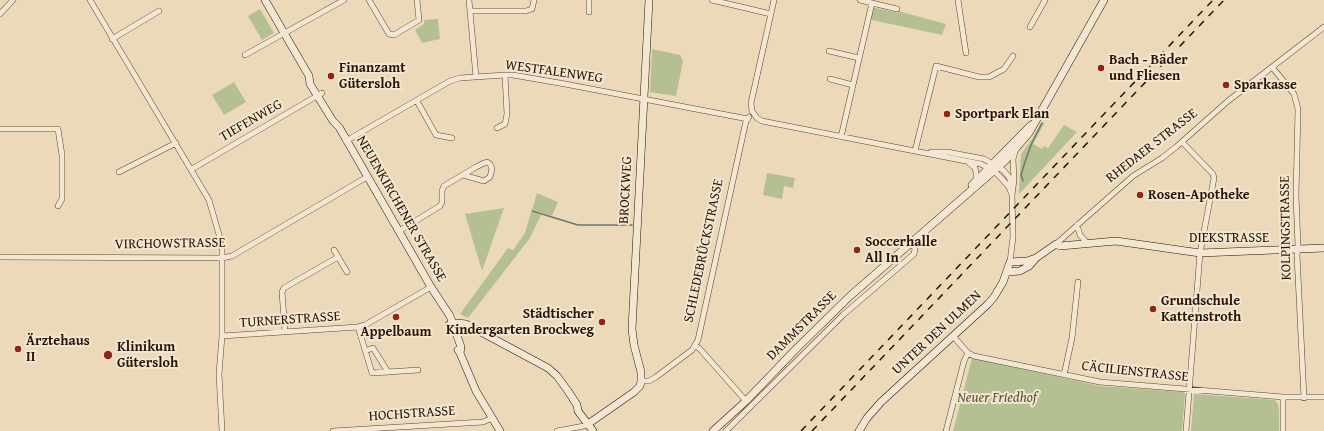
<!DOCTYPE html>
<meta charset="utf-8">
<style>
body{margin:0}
canvas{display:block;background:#ecd9ba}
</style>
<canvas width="1324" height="431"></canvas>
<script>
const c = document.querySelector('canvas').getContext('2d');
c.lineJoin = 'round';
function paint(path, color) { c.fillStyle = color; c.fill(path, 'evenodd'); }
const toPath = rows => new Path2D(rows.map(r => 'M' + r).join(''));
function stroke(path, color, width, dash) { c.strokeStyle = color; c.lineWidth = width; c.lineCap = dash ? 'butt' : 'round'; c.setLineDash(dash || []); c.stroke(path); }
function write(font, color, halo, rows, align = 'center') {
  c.font = font + ' "Gentium Book Plus",serif'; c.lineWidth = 4; c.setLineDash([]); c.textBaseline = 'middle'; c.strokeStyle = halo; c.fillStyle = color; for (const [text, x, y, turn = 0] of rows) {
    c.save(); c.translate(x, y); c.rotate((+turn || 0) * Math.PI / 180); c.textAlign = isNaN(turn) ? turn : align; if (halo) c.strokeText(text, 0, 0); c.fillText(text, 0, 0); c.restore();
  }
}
paint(toPath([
 [872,7,898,13,898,11,946,24,942,35,872,20,870,17],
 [260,9,274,33,262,40,248,16],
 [438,19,440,39,422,43,415,30,424,24,424,20],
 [652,49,680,55,683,61,676,96,650,92],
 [234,82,246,102,224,115,212,95],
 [1043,122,1044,124,1033,144,1042,149,1044,146,1048,148,1064,125,1077,132,1019,194,1021,154,1032,139,1041,123],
 [767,173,795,178,793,188,784,186,782,199,763,195],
 [537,193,558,202,552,216,532,210],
 [504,208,482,271,465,214],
 [531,212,541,215,530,238,468,318,460,314,508,248,513,250,525,233],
 [972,358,1100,386,1183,392,1185,394,1182,431,953,431],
 [1194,394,1275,400,1278,404,1279,410,1279,431,1191,431]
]), '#b4c092');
stroke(toPath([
 [1023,181,1021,175,1025,162,1031,145,1042,123],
 [532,211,578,225,632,225]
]), '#6d776e', 1.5);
const street = toPath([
 [90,0,209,200,222,245,222,336,219,374,222,431],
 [369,0,389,34,394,35,419,20,417,0],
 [469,0,476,77],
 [712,0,771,14],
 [774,0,751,103,752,111,757,118,762,121,981,164,994,171,1002,179,1009,187,1012,195],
 [860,0,897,9],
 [958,0,966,53],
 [470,11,526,11,532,9,534,0],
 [589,12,589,0],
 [0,14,13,0],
 [1030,27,1045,0],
 [112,39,159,11],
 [829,51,859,58],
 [245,55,344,0],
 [1272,67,1294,94,1298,109,1296,195,1298,246,1297,255,1304,398],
 [830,79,853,85],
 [417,101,436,135,452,138],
 [497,128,505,124,507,114,505,75],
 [0,129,58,129,62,155,62,199,58,206],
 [841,137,872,3],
 [346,141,450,81,460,78,505,75,513,75,565,84,748,119],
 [1182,142,1213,174,1214,178,1200,253,1186,431],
 [915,151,936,66,979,77,989,77,1004,69,1013,56],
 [931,152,947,152,984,159,1003,170,1009,177,1012,186],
 [968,162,975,168,976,172,976,180],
 [192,169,322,93],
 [119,172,176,143],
 [1077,225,1080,235,1087,243],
 [399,231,440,206,442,202,442,191,444,186,476,167,484,163,487,162,490,164,492,169,490,177,484,181,463,175],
 [1056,244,1133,176,1162,158,1176,147,1228,101,1324,27],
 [334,250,347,272],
 [0,257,222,258,232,256,367,177],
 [1010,262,1013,237,1012,195,1014,180,1013,159,1015,152],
 [358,327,372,373,418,370],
 [285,332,282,292,284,288,338,257],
 [222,336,358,327,365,325,431,287],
 [953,336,968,353,974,356,1100,382,1283,397,1324,397],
 [695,346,699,348,746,401],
 [365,351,373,348,388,372],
 [1064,375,1072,338,1078,282],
 [641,381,649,381,656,377,692,350,698,340,746,121,749,117],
 [333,431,483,422,492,418],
 [557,431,584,426,588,424],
 [726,431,843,315,914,254,915,249,912,243],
 [946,431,964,361,968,353],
 [1283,431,1283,397]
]);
const secondary = toPath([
 [265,0,309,76,310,84,333,121,339,127,431,287,450,316,461,347,460,353],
 [972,185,1031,125],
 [1007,272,1020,271,1029,266,1036,258,1056,244,1060,246,1116,241,1200,253,1324,248],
 [449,325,457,323,466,324,548,368,557,376,568,391,577,405,578,411,593,431],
 [458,350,460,353,476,391,500,431],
 [588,424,634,392,640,386,641,381,641,372,634,345,632,329,649,0],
 [713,431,746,401,796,349,850,296,1005,161,1029,133,1104,0],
 [859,431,867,418,881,402,988,304,994,297,1003,282,1010,262,1027,261,1036,258]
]);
stroke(street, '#59452e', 6);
stroke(secondary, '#281400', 8);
stroke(street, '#f3e6d2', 5);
stroke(secondary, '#f3e6d2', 7);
stroke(toPath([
 [801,431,1213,0],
 [812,431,1224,0]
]), '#281400', 1.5, [7, 7]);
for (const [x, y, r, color] of [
 [1101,68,4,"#8f2418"],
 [331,76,4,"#8f2418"],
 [1226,85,4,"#8f2418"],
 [947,114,4,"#8f2418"],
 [1140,195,4,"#8f2418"],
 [857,250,4,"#8f2418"],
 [1153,309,4,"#8f2418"],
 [396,317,4,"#8f2418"],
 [602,322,4,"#8f2418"],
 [18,349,4,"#8f2418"],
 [108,355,5,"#8f2418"]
]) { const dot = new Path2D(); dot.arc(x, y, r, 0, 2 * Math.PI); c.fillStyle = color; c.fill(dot); stroke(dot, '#f3e6d2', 1.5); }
write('bold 14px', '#281400', '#f3e6d2', [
 ["Bach - Bäder",1109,60],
 ["und Fliesen",1109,76],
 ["Finanzamt",339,68],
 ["Gütersloh",339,84],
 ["Sparkasse",1234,85],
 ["Sportpark Elan",955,114],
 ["Rosen-Apotheke",1148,195],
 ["Soccerhalle",865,242],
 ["All In",865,258],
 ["Grundschule",1161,301],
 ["Kattenstroth",1161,317],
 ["Städtischer",594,314,"right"],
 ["Kindergarten Brockweg",594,330,"right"],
 ["Appelbaum",396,332,"center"],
 ["Ärztehaus",26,341],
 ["II",26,357],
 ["Klinikum",117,347],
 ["Gütersloh",117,363]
], 'left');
write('14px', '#281400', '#f3e6d2', [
 ["WESTFALENWEG",554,72,8],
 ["TIEFENWEG",251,121,-30],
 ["RHEDAER STRASSE",1152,146,-38],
 ["BROCKWEG",626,190,-87],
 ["NEUENKIRCHENER STRASSE",401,209,60],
 ["KOLPINGSTRASSE",1286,228,-91],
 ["DIEKSTRASSE",1229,238],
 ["VIRCHOWSTRASSE",170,244,-1],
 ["SCHLEDEBRÜCKSTRASSE",704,251,-78],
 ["TURNERSTRASSE",290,320,-4],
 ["DAMMSTRASSE",802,326,-45],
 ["UNTER DEN ULMEN",937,333,-43],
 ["CÄCILIENSTRASSE",1135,372,6],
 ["HOCHSTRASSE",412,414,-4]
]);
write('italic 14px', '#595033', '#f3e6d2', [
 ["Neuer Friedhof",997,398]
]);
</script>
